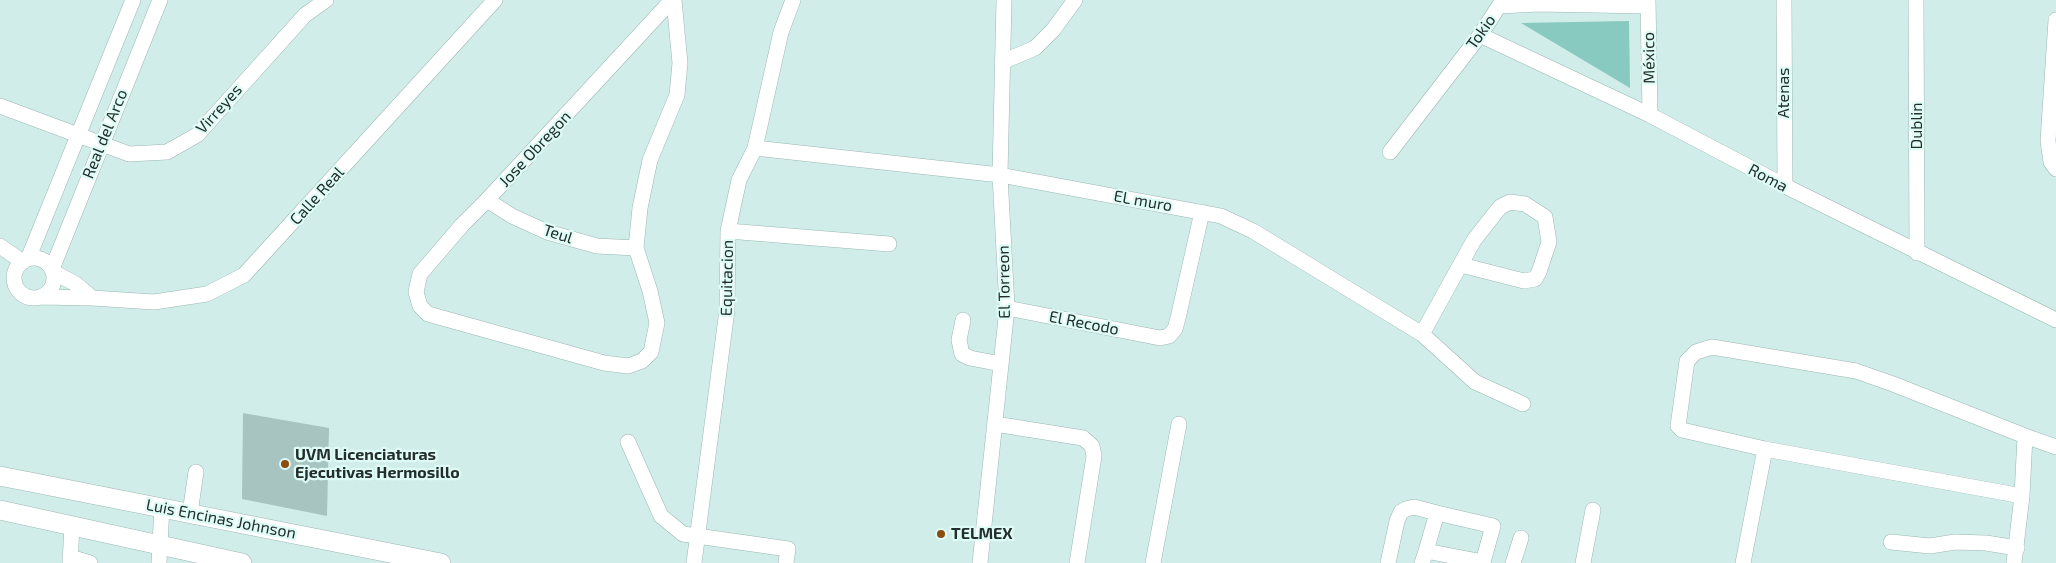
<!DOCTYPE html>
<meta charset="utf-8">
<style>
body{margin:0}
canvas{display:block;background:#d1ede9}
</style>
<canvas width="2056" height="563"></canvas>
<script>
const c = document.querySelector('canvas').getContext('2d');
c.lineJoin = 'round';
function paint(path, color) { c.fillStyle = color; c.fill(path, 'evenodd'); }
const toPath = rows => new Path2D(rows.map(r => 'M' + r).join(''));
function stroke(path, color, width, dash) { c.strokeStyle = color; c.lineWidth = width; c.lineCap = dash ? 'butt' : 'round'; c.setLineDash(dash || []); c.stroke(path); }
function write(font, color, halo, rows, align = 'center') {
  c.font = font + ' "Exo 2",sans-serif'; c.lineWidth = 4.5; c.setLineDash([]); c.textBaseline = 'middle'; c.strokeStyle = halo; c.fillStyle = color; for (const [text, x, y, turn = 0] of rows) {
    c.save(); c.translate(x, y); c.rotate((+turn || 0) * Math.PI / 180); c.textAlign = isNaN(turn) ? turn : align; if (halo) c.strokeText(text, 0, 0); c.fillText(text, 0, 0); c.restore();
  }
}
paint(toPath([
 [1629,21,1630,88,1521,23]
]), '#88c9c0');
paint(toPath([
 [243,413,329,428,327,516,242,499]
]), '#a8c4c0');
const minor = toPath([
 [672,0,487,200,462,225,420,274,416,292,420,306,428,314,604,363,628,366,642,361,651,352,657,323,650,291,636,248,640,208,650,160,677,95,680,63,674,0],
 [1648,0,1650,115],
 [1784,0,1785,186],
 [1916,0,1917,253],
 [2056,20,2048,141,2051,162,2056,169],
 [1480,35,1650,115,1785,186,2056,320],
 [1002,62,1035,48,1053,30,1075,0],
 [0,106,129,154,167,152,197,135,305,15,326,0],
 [755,148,1000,175,1221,216,1253,231,1422,334,1474,240,1500,207,1510,202,1525,204,1545,217,1549,242,1539,272,1535,279,1524,281,1461,265],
 [1390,152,1480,35,1499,6,1538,4,1648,6],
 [487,200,512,216,547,232,597,246,636,248],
 [728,231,889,244],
 [0,246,23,262],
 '14 278a20 20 0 1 1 40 0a20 20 0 1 1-40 0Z',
 [28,259,133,0],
 [52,269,160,0],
 [53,272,76,284,92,298],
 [41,297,92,298,154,302,207,294,244,275,495,0],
 [1007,308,1160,338,1169,336,1175,329,1178,318,1202,212],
 [963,320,959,340,962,354,970,358,1001,364],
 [1422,334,1475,382,1523,404],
 [995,424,1083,438,1092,446,1094,456,1077,563],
 [628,442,661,516,683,534,788,549,786,563],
 [2022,496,1765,449,1682,430,1678,426,1687,361,1696,352,1712,347,1856,371,1893,384,2025,436],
 [190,513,196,472],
 [1891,542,1930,546,1955,542,1986,543,2017,548],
 [70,557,90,563],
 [70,563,72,526],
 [159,563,162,507],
 [694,563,727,310,728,231,739,180,755,148,781,32,793,0],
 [980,563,1007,308,1000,175,1004,0],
 [1153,563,1179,424],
 [1388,563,1397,521,1401,512,1406,509,1414,507,1437,513],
 [1422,563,1426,551,1437,513,1493,526,1483,562,1426,551],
 [1513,563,1521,538],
 [1583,563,1593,510],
 [1743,563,1765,449],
 [2014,563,2022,496,2025,436,2056,447]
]);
const major = toPath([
 [0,476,441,563],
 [0,510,242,563]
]);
stroke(minor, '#9bb7b3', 16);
stroke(major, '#9bb7b3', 20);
stroke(minor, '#fff', 15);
stroke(major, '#fff', 19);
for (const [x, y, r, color] of [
 [285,464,5,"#8a4d0f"],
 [941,534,5,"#8a4d0f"]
]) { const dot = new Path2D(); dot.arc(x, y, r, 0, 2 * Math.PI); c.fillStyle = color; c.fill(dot); stroke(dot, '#defbf6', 2); }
write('16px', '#232e2c', '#defbf6', [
 ["Tokio",1481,32,-55],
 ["México",1649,58,-91],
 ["Atenas",1784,93,-90],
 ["Virreyes",219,109,-48],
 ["Dublin",1917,126,-90],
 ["Real del Arco",105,134,-68],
 ["Jose Obregon",535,149,-47],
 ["Roma",1768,178,28],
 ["Calle Real",317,196,-48],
 ["EL muro",1143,201,10],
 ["Teul",558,234,18],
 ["Equitacion",727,278,-89],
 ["El Torreon",1004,282,-91],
 ["El Recodo",1084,323,11],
 ["Luis Encinas Johnson",221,519,11]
]);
write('bold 16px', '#232e2c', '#defbf6', [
 ["UVM Licenciaturas",295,455],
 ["Ejecutivas Hermosillo",295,473],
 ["TELMEX",951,534]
], 'left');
</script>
